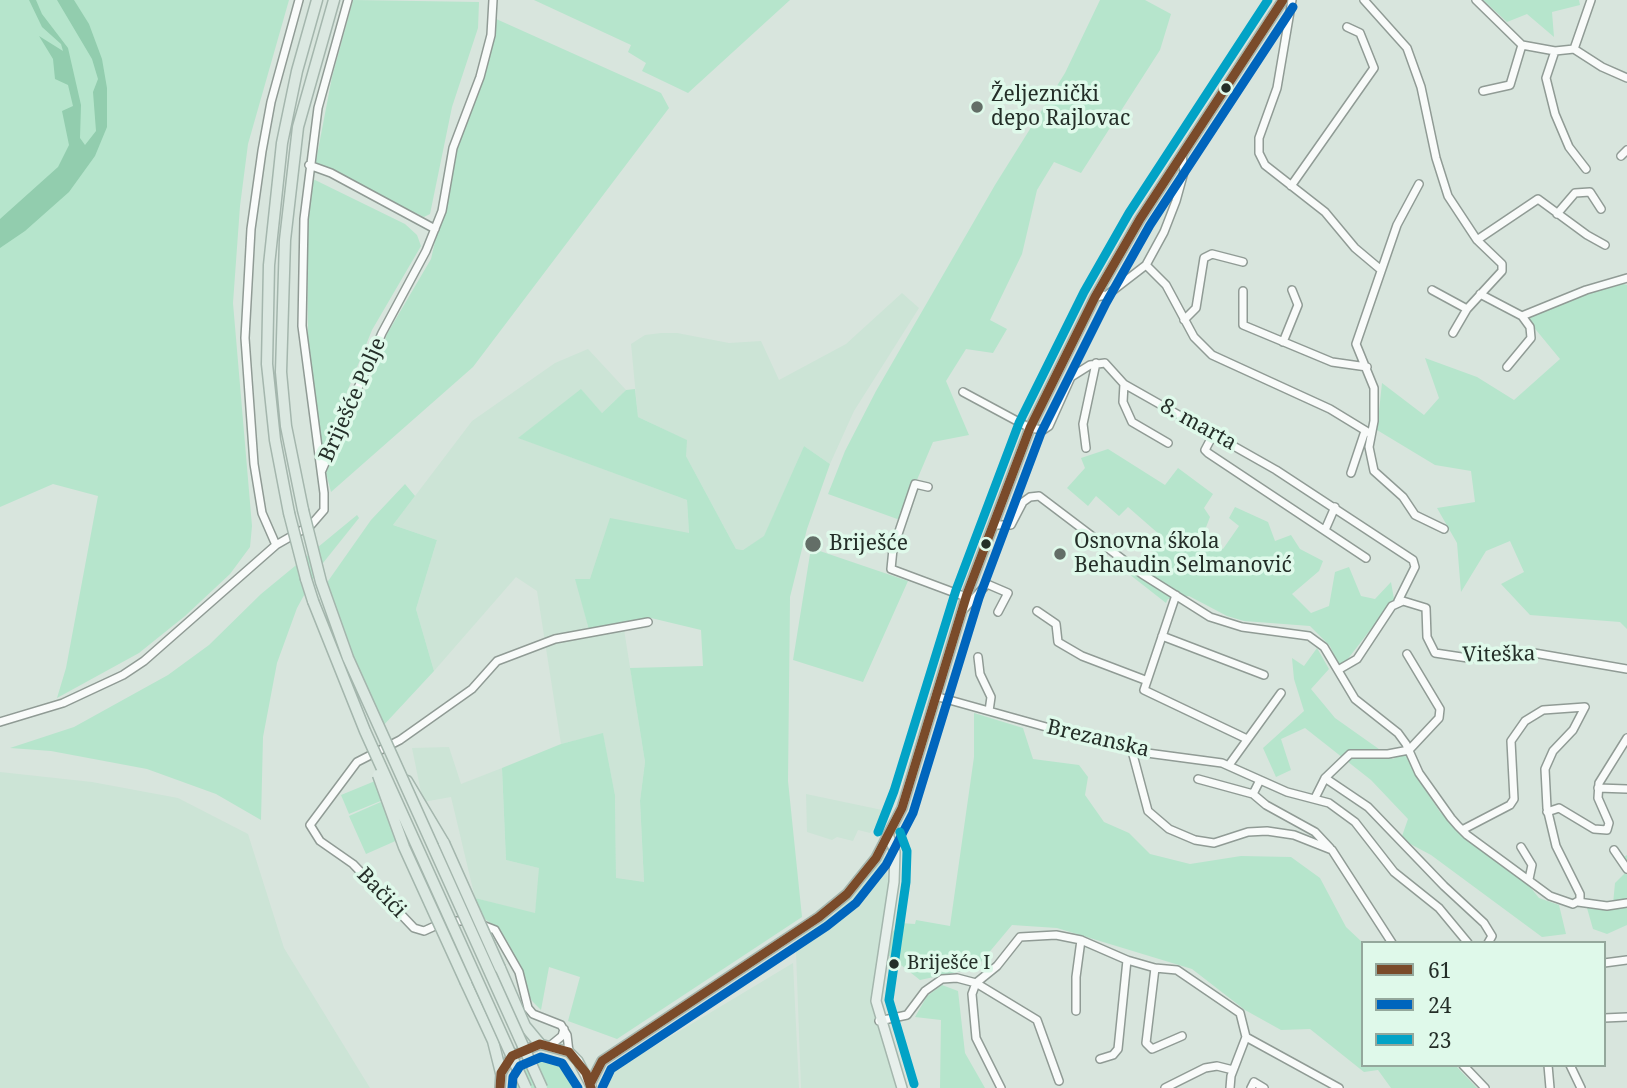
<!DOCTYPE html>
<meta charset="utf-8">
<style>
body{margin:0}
#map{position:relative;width:1627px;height:1088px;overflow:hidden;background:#d8e5dd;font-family:"Noto Serif",serif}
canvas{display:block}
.legend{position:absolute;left:1361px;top:941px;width:245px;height:126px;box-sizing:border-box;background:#dff9ea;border:2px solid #94a89c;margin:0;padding:9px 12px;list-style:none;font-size:21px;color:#242e28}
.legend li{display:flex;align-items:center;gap:14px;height:35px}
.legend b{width:35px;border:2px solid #94a89c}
</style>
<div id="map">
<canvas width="1627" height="1088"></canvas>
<ul class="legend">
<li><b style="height:9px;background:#7a4b2a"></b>61</li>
<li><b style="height:9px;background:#0065bd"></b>24</li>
<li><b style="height:9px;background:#02a3c6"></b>23</li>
</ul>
</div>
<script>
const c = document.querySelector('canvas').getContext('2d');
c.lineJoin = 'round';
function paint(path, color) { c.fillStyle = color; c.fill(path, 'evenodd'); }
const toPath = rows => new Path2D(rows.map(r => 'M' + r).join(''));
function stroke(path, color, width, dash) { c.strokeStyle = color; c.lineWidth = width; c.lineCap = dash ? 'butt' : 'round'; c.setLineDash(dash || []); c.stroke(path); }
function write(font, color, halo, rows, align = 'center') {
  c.font = font + ' "Noto Serif",serif'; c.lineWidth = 7; c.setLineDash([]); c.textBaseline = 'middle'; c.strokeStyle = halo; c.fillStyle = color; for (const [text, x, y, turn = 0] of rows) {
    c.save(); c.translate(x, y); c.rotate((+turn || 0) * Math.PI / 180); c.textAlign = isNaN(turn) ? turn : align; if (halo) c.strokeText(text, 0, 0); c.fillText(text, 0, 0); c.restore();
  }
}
paint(toPath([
 [902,293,919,308,854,411,830,464,804,446,764,537,743,550,736,549,686,456,686,440,638,417,631,344,645,335,661,333,677,333,729,343,761,341,779,380,846,344],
 [588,349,626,390,602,413,581,390,519,438,687,500,689,534,590,579,576,579,589,630,623,623,645,762,640,801,644,883,616,879,615,795,603,734,561,744,537,591,516,577,434,671,416,609,437,540,393,525,472,421,555,363],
 [449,747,461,784,502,768,506,860,540,868,535,914,475,898,451,797,423,802,412,748],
 [0,772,92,782,178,798,248,834,284,948,370,1088,0,1088],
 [806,794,887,811,870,833,858,830,853,841,837,837,832,840,807,832],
 [883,850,892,900,876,1001,902,1088,801,1088,796,951,804,934,834,914],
 [793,963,799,1088,599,1088,598,1080]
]), '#cce4d6');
paint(toPath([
 [0,0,289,0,248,144,240,206,233,303,252,526,250,547,230,574,185,616,139,653,57,698,66,668,98,496,53,484,0,507],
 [353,0,479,2,478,28,452,107,430,214,424,217,315,166,332,77],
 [534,0,790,0,688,93,642,71,646,63,628,52,631,45],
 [1100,0,1145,0,1171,14,1160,50,1081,173,1054,162,1037,190,1022,254,990,320,1007,329,993,353,966,349,946,381,969,435,933,442,900,520,828,494,845,451,876,391,995,185,1065,73],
 [1483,0,1579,0,1580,5,1552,12,1554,37,1527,14,1507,22],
 [494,18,661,93,669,108,473,367,331,492,326,473,341,437,369,383,387,334,431,259,458,140],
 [313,179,405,224,417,235,421,246,372,330,321,457,308,337,307,227],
 [1616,281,1627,285,1627,629,1620,622,1530,615,1501,584,1524,572,1510,541,1486,551,1461,592,1457,543,1437,508,1475,502,1471,471,1435,465,1377,430,1382,383,1424,415,1439,398,1425,358,1477,377,1514,400,1560,359,1527,319,1562,300],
 [581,389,602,413,626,390,635,389,638,417,687,440,686,456,736,549,743,550,764,536,804,446,830,464,807,529,790,597,788,781,802,917,617,1039,568,1021,580,977,549,967,541,1010,533,1002,527,994,509,944,500,930,482,917,475,898,535,913,539,868,506,860,502,768,561,744,603,733,615,795,616,878,644,882,640,801,645,762,630,668,703,666,701,630,651,618,589,630,575,579,590,579,610,518,689,533,687,500,518,438],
 [1108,449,1165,485,1178,468,1213,494,1204,508,1210,517,1203,535,1223,549,1239,526,1229,518,1235,507,1268,522,1275,541,1291,535,1300,549,1323,561,1319,571,1292,594,1311,613,1329,606,1335,572,1349,567,1361,596,1375,599,1391,582,1394,599,1347,660,1339,666,1330,646,1310,626,1244,621,1227,616,1189,596,1168,599,1166,603,1129,574,1151,555,1160,535,1128,507,1119,516,1096,496,1088,506,1067,488,1085,468,1081,458],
 [405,484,415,496,393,525,437,540,416,609,434,671,381,728,326,584,371,520],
 [357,515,359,518,319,568,297,608,277,663,263,737,261,820,216,794,147,769,51,751,10,748,74,727,168,675,209,645,261,594],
 [811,548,908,581,863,682,793,660],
 [1317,648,1329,669,1311,689,1335,718,1393,759,1406,750,1414,773,1440,812,1489,855,1522,877,1539,898,1559,905,1566,934,1542,937,1431,855,1401,839,1408,819,1371,780,1305,728,1281,739,1291,770,1276,777,1263,748,1304,711,1294,679,1292,658,1304,666],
 [974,713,1023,728,1033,759,1079,765,1088,777,1085,795,1104,822,1129,833,1150,854,1190,864,1241,856,1291,857,1320,878,1346,927,1363,943,1363,1065,1455,1065,1477,1088,1391,1088,1378,1070,1364,1072,1310,1029,1281,1030,1245,1010,1192,969,1057,928,1012,925,976,968,920,980,887,954,891,934,900,923,915,924,916,920,950,926,974,757],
 [375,781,383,800,349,814,341,795],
 [383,801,400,839,366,854,349,816],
 [1627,855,1627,925,1607,934,1593,929,1587,908,1613,904,1615,883,1626,872,1622,858],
 [942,985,958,991,965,1053,985,1088,940,1088,941,1020,915,1017,927,996],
 [544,1055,566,1063,582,1088,513,1088,514,1078,522,1065]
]), '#b6e5cc');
paint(toPath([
 [29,0,36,0,42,14,68,48,81,105,80,138,85,145,96,131,93,92,98,79,92,59,57,0,74,0,89,24,102,59,107,88,107,127,95,156,69,192,25,231,0,248,0,219,58,167,69,145,62,111,73,106,68,85,55,79,53,59,39,36,63,51,61,44,42,27]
]), '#92cdae');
const minor = toPath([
 [1292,0,1277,88,1259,138,1259,153,1265,165,1325,212,1355,248,1380,269],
 [1364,0,1407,48,1421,87,1436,158,1448,196,1477,240,1502,264,1502,271,1467,309,1453,333],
 [1476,0,1522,45,1555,51,1574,49,1602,67,1627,78],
 [1574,49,1591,0],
 [1555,51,1546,78,1555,114,1569,147,1586,169],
 [1483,91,1510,85,1522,45],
 [1621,156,1627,150],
 [309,165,331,173,435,229],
 [1419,184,1397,225,1356,344,1374,388,1374,421,1369,447,1374,471,1403,497,1415,515,1444,529],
 [1291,186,1374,68,1360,33,1347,27],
 [1557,214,1575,193,1590,192,1601,209],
 [1477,240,1538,199,1587,235,1605,245],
 [1146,265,1166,285,1194,337,1212,355,1330,409,1371,434],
 [1146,265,1164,232,1176,201,1184,172,1182,154],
 [1432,290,1467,309],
 [1243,291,1243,325,1332,362,1367,367],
 [1480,294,1522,316,1586,290,1627,278],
 [1095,297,1107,295,1146,265],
 [1184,320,1196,308,1204,258,1212,254,1243,262],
 [1283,342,1298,305,1292,290],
 [1507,367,1531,338,1530,327,1522,316],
 [1124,384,1123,402,1132,422,1168,443],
 [963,392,1030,428,1043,430,1049,426,1071,377,1090,365,1105,363,1124,384,1276,470,1413,560,1415,567,1398,601],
 [1214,433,1205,450,1208,453,1366,558],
 [1086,448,1083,424,1096,363],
 [322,470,382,333,426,251,442,211,453,148,480,77,491,35,493,0],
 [1351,473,1365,431],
 [928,487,915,484,893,549,891,569,966,597],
 [993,525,1011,525,1023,502,1030,497,1039,496,1142,574,1210,617,1242,627,1309,636,1324,647,1355,699,1398,733,1406,744,1419,773,1451,818,1458,826,1467,835,1550,896,1573,904,1580,900,1580,894,1556,846,1547,808,1545,769,1553,751,1573,730,1585,707,1543,710,1525,721,1511,741,1514,799,1510,805,1462,830],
 [1325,530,1335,507],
 [276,545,262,513,254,464,245,338,251,229,262,151,271,102,299,0],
 [1176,595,1144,690,1247,739],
 [965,608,987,584,1008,593,998,612],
 [1037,611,1056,624,1058,642,1082,656,1145,680],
 [1162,636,1264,675],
 [978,657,980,674,991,697,989,711],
 [1338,670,1357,659,1392,606,1403,601,1426,608,1427,637,1435,653,1468,658,1534,653,1627,669],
 [935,696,1132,751,1222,763,1287,792,1329,803,1355,822,1394,872,1439,908,1468,943],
 [0,722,63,703,123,675,144,661,276,545,311,525,324,510,324,493,302,326,304,219,318,108,348,0],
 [1132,751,1148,811,1169,829,1195,840,1214,843,1248,832,1267,831,1294,835,1332,850,1392,943],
 [1229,765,1281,693],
 [1325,778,1350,754,1388,754,1409,750,1439,718,1440,709,1407,654],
 [1198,779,1253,794],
 [1260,780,1253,794,1266,805,1315,832,1330,848],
 [1598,788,1627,789],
 [1315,798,1325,778,1368,807,1444,886,1484,923,1492,936,1488,943],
 [1547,812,1559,808,1594,829,1607,830,1609,823,1598,798,1599,783,1627,738],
 [1521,847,1532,865,1529,879],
 [1614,850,1627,869],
 [1578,902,1607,906,1627,903],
 [1604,963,1627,960],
 [1155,968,1146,1043,1152,1049,1182,1036],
 [1076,1011,1076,977,1081,940],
 [1604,1018,1627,1017],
 [879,1021,907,1015,925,991,942,979,957,978,976,983,997,966,1020,937,1056,935,1081,940,1127,960,1155,968,1177,970,1240,1013,1246,1037,1339,1088],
 [551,1045,562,1036,564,1029],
 [569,1052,567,1035,561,1025,533,1014,528,1008,519,972,495,930,472,921,446,921,424,931,414,928,353,864,320,841,310,825,357,762,400,740,472,689,497,661,555,639,648,622],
 [1100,1059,1113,1055,1118,1049,1127,960],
 [1463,1065,1485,1088],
 [1548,1065,1550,1088],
 [1570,1065,1581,1088],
 [1001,1088,976,1038,972,994,976,983,1037,1020,1059,1081],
 [1165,1088,1205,1068,1217,1066,1233,1070],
 [1230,1088,1231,1076,1246,1037],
 [1251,1088,1254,1082,1264,1088]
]);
const major = toPath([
 [889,837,895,852,894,882,876,1001,902,1088],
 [590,1084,602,1061,819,917,847,894,876,858,902,808,967,594,1030,428,1095,297,1140,219,1283,0],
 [500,1088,501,1073,512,1056,540,1044,569,1052,578,1061,591,1086]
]);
const highway = toPath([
 [303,510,286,426,281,372,285,240,298,127,334,0],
 [289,513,275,440,267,364,269,265,282,143,297,71,317,0],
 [306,579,313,601],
 [407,781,444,843],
 [500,968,525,1026,540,1044],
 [466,983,493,1041,501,1073]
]);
stroke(minor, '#909b95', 10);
stroke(major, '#a4b6ad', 12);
stroke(highway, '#a4b6ad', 13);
stroke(minor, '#f9fbfa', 7);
stroke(major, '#e7efeb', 9);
stroke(highway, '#dbe8e1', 10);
const highwayBridge = toPath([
 [303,510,321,582,348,658,542,1088],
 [289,513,306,579],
 [313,601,365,731,526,1088],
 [378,775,404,847,466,983],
 [444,843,500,968]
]);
stroke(highwayBridge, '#a4b6ad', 13, []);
stroke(highwayBridge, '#dbe8e1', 10);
stroke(toPath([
 [590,1084,602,1061,819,917,847,894,876,858,902,808,967,594,1030,428,1095,297,1140,219,1283,0],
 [500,1088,501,1073,512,1056,540,1044,569,1052,586,1073,591,1088]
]), '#7a4b2a', 9);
stroke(toPath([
 [512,1088,513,1077,520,1066,541,1057,562,1063,578,1088],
 [602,1088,611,1069,827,926,856,903,886,865,913,813,979,598,1041,433,1106,303,1150,225,1293,7]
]), '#0065bd', 9);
stroke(toPath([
 [878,832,894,791,956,590,1019,423,1084,292,1129,213,1268,0],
 [900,832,907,851,906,882,889,1000,914,1084]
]), '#02a3c6', 9);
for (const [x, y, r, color] of [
 [1226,88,6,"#242e28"],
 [977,107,7,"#636e67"],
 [813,544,9,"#636e67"],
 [986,544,6,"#242e28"],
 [1060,554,7,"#636e67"],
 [894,964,6,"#242e28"]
]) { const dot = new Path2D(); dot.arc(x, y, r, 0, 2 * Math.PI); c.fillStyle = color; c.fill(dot); stroke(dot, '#dff9ea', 2.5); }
write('19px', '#242e28', '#dff9ea', [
 ["Briješće I",907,964]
], 'left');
write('21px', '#242e28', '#dff9ea', [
 ["Željeznički",991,95],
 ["depo Rajlovac",991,119],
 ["Osnovna śkola",1074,542],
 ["Behaudin Selmanović",1074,566],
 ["Briješće",829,544]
], 'left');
write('21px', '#242e28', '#dff9ea', [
 ["Briješće Polje",353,400,-66],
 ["8. marta",1198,425,29],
 ["Viteška",1499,655,-1],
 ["Brezanska",1098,739,13],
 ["Bačići",381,893,46]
]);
</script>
